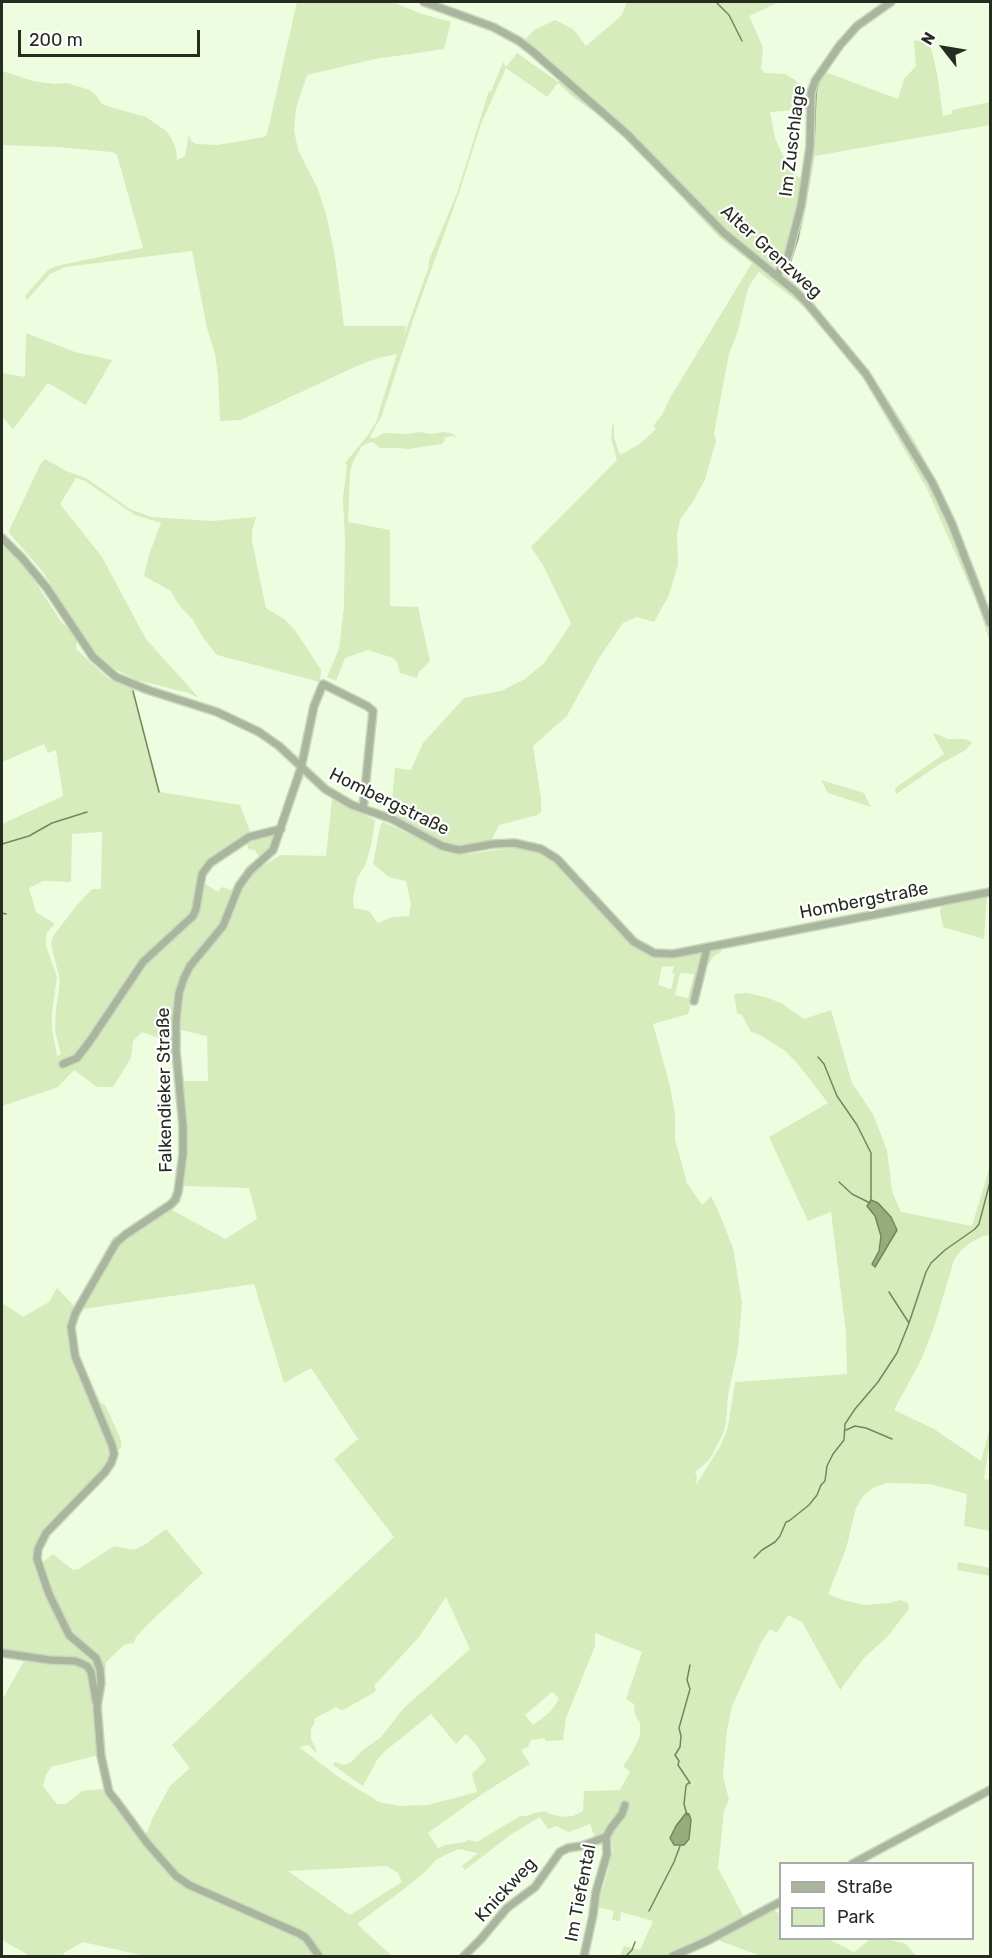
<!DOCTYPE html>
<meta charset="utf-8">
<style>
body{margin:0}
#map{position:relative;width:992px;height:1958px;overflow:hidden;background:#eefcdf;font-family:Rubik,sans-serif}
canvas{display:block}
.frame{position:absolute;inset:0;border:3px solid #272c21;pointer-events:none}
.legend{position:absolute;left:779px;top:1862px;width:195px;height:78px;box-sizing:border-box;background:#fff;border:2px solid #a9aba6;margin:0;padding:8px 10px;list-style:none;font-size:18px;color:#272c21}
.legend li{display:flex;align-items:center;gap:12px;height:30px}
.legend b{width:30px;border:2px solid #a9aba6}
.north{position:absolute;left:914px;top:18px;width:60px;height:60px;-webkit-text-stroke:4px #fff;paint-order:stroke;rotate:301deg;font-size:16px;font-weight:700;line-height:24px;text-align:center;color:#272c21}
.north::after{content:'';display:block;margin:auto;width:21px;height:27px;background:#272c21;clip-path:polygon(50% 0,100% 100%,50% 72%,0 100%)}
.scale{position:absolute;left:18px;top:30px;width:182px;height:27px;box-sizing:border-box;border:3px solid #272c21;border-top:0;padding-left:8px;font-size:18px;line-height:21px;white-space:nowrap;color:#272c21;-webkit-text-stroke:4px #fff;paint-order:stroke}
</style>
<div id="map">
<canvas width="992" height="1958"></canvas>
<div class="frame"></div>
<ul class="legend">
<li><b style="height:8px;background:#aab59e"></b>Straße</li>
<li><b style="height:16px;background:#d6ecbd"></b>Park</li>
</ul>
<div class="north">N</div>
<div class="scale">200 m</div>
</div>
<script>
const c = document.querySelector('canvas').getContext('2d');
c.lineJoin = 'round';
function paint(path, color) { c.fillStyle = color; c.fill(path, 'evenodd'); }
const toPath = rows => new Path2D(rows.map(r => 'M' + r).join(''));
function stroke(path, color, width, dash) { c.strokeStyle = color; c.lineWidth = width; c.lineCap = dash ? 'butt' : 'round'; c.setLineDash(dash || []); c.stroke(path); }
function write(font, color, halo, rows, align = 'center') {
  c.font = font + ' Rubik,sans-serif'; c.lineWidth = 4.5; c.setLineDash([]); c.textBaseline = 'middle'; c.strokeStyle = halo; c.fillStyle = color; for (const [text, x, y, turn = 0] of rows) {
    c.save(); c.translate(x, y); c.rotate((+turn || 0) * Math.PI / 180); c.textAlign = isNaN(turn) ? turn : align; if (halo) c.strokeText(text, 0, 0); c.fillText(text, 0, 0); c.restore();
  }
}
paint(toPath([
 [297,2,393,2,419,13,451,22,444,49,375,59,307,75,296,108,294,130,298,150,318,189,327,218,335,257,344,326,406,326,403,339,429,266,429,260,457,193,489,91,491,92,503,62,506,67,517,53,558,82,565,74,524,41,534,30,555,20,573,29,586,46,622,15,627,2,779,2,749,16,763,47,761,69,765,73,785,74,794,79,809,95,809,109,770,112,775,138,787,165,795,175,806,182,813,97,819,78,825,72,898,99,904,79,916,66,914,41,929,40,937,73,943,116,952,114,952,110,990,102,990,125,815,156,802,229,787,276,811,300,870,372,914,440,936,480,971,560,990,609,990,642,977,603,927,489,863,378,832,337,818,321,798,302,759,272,750,284,747,292,738,331,729,354,714,433,716,441,705,479,694,500,680,520,677,534,678,564,669,595,654,622,637,617,623,623,599,658,567,716,533,746,541,798,541,812,537,815,499,825,491,841,457,848,439,842,391,813,395,768,411,770,423,743,464,698,501,691,525,679,544,663,561,639,571,623,543,565,531,547,617,460,611,438,613,422,614,424,614,437,620,455,641,443,656,429,653,426,662,415,670,398,752,263,719,237,636,149,603,118,574,98,558,83,547,97,506,68,481,124,459,193,413,320,382,415,370,437,373,439,384,433,406,434,421,432,429,434,444,432,453,434,457,438,452,436,444,438,445,440,442,444,408,449,398,448,380,448,373,442,368,443,362,446,354,460,350,471,348,522,390,530,390,606,418,607,430,661,419,672,417,678,400,673,397,662,393,658,368,650,345,658,336,681,327,677,339,649,344,606,345,541,343,498,347,466,345,463,368,435,376,422,397,354,378,358,357,366,241,420,220,421,218,375,215,354,207,328,192,251,65,267,50,274,27,300,25,296,47,271,56,266,143,248,117,155,112,152,57,147,2,145,2,71,33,81,55,84,67,83,90,90,96,95,101,103,107,106,146,117,166,131,171,138,176,149,177,160,185,156,189,134,191,141,196,144,217,145,264,137,267,134],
 [26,333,75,352,112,360,86,405,48,383,13,429,2,417,2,373,25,377],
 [45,459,66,471,86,478,130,509,151,517,212,521,256,517,252,531,252,541,266,608,284,619,295,630,321,670,320,682,217,655,202,636,193,620,178,604,171,591,144,576,149,555,161,523,135,515,85,481,76,478,60,504,102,557,146,639,199,698,188,693,137,680,106,665,86,640,43,572,10,534,9,531,14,520,41,463],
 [2,545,27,569,62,623,70,629,77,640,76,649,108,678,133,689,160,792,240,805,251,834,279,824,295,769,304,777,295,798,279,847,263,866,281,855,326,856,332,799,373,819,375,821,371,845,365,866,357,878,353,899,354,908,369,911,378,923,393,917,409,916,411,904,406,881,389,877,373,864,380,827,383,822,451,853,469,854,516,847,528,849,554,860,625,936,635,947,647,954,659,958,675,957,720,947,721,952,714,956,707,966,704,967,688,1014,653,1024,670,1086,675,1115,675,1139,687,1183,702,1205,711,1196,717,1208,733,1248,742,1303,738,1349,728,1395,726,1423,723,1434,712,1455,707,1462,695,1472,697,1477,696,1485,721,1445,728,1427,735,1382,847,1374,846,1333,831,1212,808,1221,769,1137,828,1103,797,1063,784,1050,758,1034,751,1032,742,1015,737,1013,734,994,747,993,765,997,781,1003,804,1019,831,1010,852,1083,873,1114,887,1150,892,1191,901,1212,972,1226,990,1166,990,1235,983,1236,970,1243,961,1250,954,1260,934,1327,921,1360,894,1410,934,1429,981,1461,990,1428,990,1441,984,1479,990,1480,990,1531,964,1526,967,1494,930,1484,886,1483,873,1488,863,1496,856,1508,846,1549,828,1594,843,1600,865,1605,890,1603,900,1600,908,1603,909,1609,887,1637,864,1658,840,1690,802,1622,788,1615,777,1633,770,1629,761,1643,732,1706,727,1730,723,1776,729,1800,724,1811,718,1868,745,1919,667,1956,620,1956,624,1946,640,1950,653,1921,621,1912,620,1921,612,1920,614,1911,597,1907,598,1889,603,1889,613,1851,610,1837,606,1835,595,1838,590,1824,569,1832,556,1826,548,1829,540,1817,513,1833,465,1870,462,1866,478,1853,458,1849,437,1859,427,1870,404,1889,357,1924,392,1956,145,1956,83,1942,65,1952,62,1956,30,1956,2,1940,2,1700,24,1661,2,1656,2,1305,5,1305,23,1317,49,1302,57,1288,74,1306,114,1236,119,1235,172,1198,177,1174,180,1142,171,1053,161,1039,142,1032,133,1041,131,1058,113,1087,97,1087,74,1070,58,1087,2,1106,2,824,63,796,56,750,48,753,44,744,2,762],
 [102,832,101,889,92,889,77,905,53,936,51,944,60,981,56,1009,55,1031,61,1054,57,1056,52,1029,52,1013,57,977,46,946,46,938,47,932,55,924,36,912,29,888,43,881,71,882,72,834],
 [247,842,248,849,255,850,259,857,247,866,231,890,222,887,218,892,204,883,208,871,212,866],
 [674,966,672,973,675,974,671,989,658,985,662,967],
 [680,973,694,974,688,998,675,995],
 [181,1030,207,1036,208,1081,184,1081,180,1047],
 [184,1186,249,1188,257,1219,225,1239,172,1210,181,1201],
 [878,1203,896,1225,877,1255,881,1236,880,1228,871,1211],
 [254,1284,284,1383,311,1368,358,1439,334,1459,394,1537,298,1626,172,1745,190,1768,170,1786,153,1817,146,1835,122,1805,109,1782,106,1770,102,1744,102,1712,106,1662,124,1645,134,1643,136,1637,150,1622,203,1573,166,1529,146,1544,134,1550,114,1546,79,1569,73,1570,53,1554,37,1567,35,1549,36,1543,106,1466,109,1458,109,1437,112,1436,116,1443,117,1449,121,1449,121,1441,118,1433,105,1405,101,1403,85,1371,75,1343,74,1328,83,1309],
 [446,1597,470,1649,404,1708,381,1737,363,1750,350,1763,344,1765,335,1762,333,1765,363,1786,377,1760,384,1752,431,1714,456,1744,466,1734,478,1747,486,1760,472,1774,477,1792,428,1805,400,1806,379,1802,340,1778,299,1747,308,1745,318,1754,311,1739,311,1729,315,1722,314,1719,336,1707,341,1710,345,1709,375,1692,376,1689,374,1686,419,1637],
 [595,1633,642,1652,626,1699,634,1704,635,1714,640,1723,640,1736,632,1753,623,1766,630,1772,620,1790,584,1791,583,1811,573,1816,564,1817,550,1814,545,1811,534,1813,527,1816,520,1816,477,1842,468,1840,466,1842,445,1845,438,1848,428,1833,485,1792,530,1764,521,1750,528,1747,531,1740,545,1738,546,1741,563,1740,566,1718,595,1646],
 [552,1692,559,1698,556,1704,550,1712,533,1725,525,1715],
 [98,1755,104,1789,82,1791,66,1804,57,1804,43,1786,46,1775,51,1767],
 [387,1866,398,1873,402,1882,350,1915,288,1871],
 [934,733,948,739,965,739,972,742,966,750,940,764,896,794,895,788,944,754,933,734],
 [821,780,864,793,871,807,828,793],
 [987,897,984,939,943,927,940,911,942,906],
 [958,1562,990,1568,990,1576,957,1570],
 [773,1910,780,1914,780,1938,828,1939,854,1952,869,1940,886,1939,906,1944,916,1956,761,1956,720,1941,717,1938]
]), '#d6ecbd');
const water = toPath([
 [871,1200,878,1203,891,1217,897,1230,875,1267,872,1264,879,1251,881,1236,875,1216,867,1206,871,1200],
 [686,1813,689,1814,691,1820,689,1839,684,1845,674,1845,670,1838,676,1826,686,1813]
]);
paint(water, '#96ac7a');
stroke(water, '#75865f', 1.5);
stroke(toPath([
 [716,2,729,15,742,41],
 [807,186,814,145,816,92,820,79],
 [789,266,798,238,802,214],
 [133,691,159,792],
 [2,844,29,836,52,823,87,812],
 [2,913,6,914],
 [818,1057,824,1064,837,1096,857,1125,871,1153,871,1200],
 [839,1182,852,1194,870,1203],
 [909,1323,926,1272,931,1263,945,1250,975,1229,979,1224,990,1182],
 [846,1430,855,1426,866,1428,892,1439],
 [754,1558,762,1550,775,1542,780,1536,786,1522,789,1521,809,1505,817,1495,821,1485,825,1481,827,1466,833,1454,844,1440,845,1424,855,1409,878,1382,897,1353,909,1323,889,1292],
 [687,1815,684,1804,686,1786,687,1784,690,1783,678,1765,679,1761,675,1755,680,1747,681,1736,679,1728,690,1689,687,1680,690,1665],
 [649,1911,674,1862,680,1846],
 [626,1956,632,1950,635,1942]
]), '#75865f', 1.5);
const street = toPath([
 [424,2,493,27,519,41,532,51,627,134,724,233,795,291,807,303,866,374,932,482,952,524,990,623],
 [777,275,788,256,801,206,810,147,811,93,815,81,840,45,857,26,891,2],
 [2,538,22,558,47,588,93,657,116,677,148,690,217,712,259,732,279,746,325,789,352,805,392,819,442,846,459,850,493,844,514,843,541,849,557,859,634,942,654,953,673,954,990,892],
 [694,1001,707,948],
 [63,1064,77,1058,90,1041,143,962,193,916,196,909,202,874,210,863,249,837,281,829],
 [2,1653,50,1660,75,1661,83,1664,88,1667,91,1672,96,1701],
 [852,1864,990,1790],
 [319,1956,306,1938,300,1934,189,1885,176,1876,147,1843,117,1802,109,1792,101,1756,97,1706,101,1683,100,1669,96,1658,69,1635,49,1594,37,1559,38,1549,46,1533,105,1472,111,1463,114,1454,112,1445,75,1356,71,1327,75,1314,116,1243,125,1235,170,1205,175,1200,178,1192,183,1154,183,1126,176,1051,176,1021,179,993,184,978,190,966,223,926,239,886,250,871,273,850,301,768,314,706,323,684,367,706,373,711,363,809],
 [464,1956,481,1939,507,1908,535,1887,560,1852,568,1848,582,1846,606,1837],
 [584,1956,593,1915,596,1892,607,1854,606,1837,611,1828,622,1814,625,1805],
 [673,1956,707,1941,780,1902]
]);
stroke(street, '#cad7bd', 10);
stroke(street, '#aab59e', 7);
write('18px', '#272c21', '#fff', [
 ["Im Zuschlage",793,141,-83],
 ["Alter Grenzweg",771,252,42],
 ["Hombergstraße",389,802,26],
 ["Hombergstraße",864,901,-11],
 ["Falkendieker Straße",165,1090,-91],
 ["Knickweg",506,1890,-47],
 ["Im Tiefental",581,1893,-79]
]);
</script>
